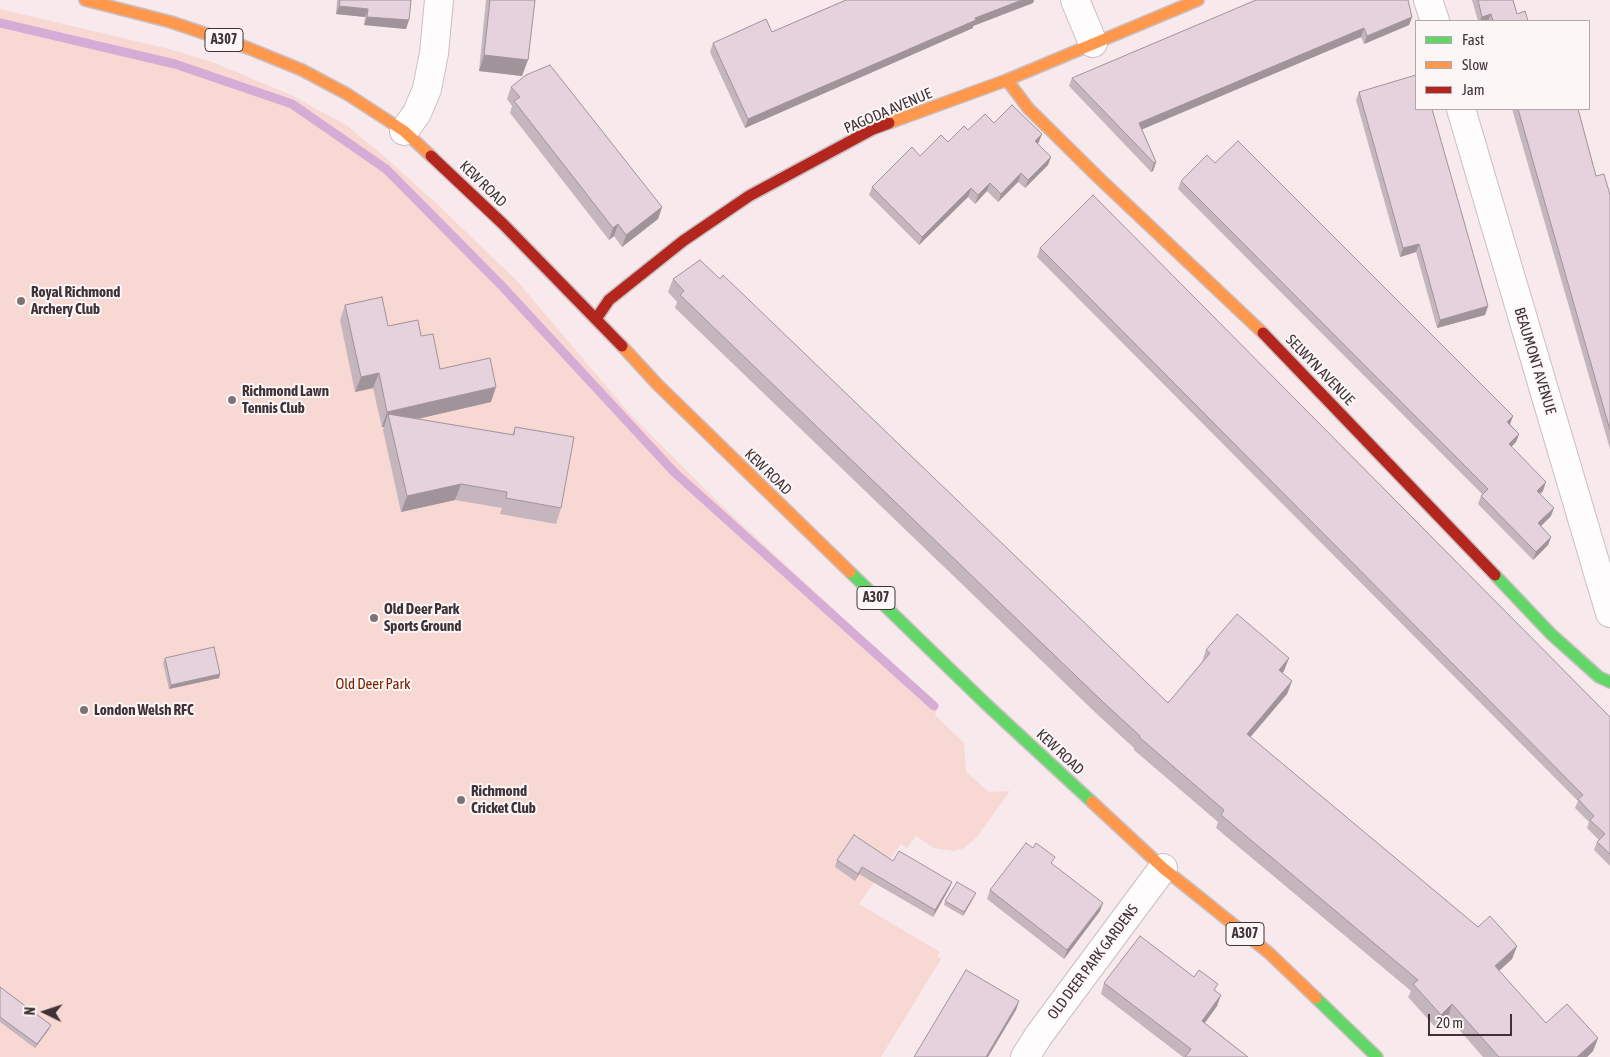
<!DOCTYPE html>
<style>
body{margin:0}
#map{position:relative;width:1610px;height:1057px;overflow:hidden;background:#f7e9ec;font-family:"Asap Condensed",sans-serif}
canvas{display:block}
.legend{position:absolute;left:1415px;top:20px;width:175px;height:90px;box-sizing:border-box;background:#fcf6f7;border:1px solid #b0a8aa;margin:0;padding:6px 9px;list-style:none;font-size:15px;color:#3f3236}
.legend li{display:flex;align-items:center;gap:10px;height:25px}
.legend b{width:25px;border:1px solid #b0a8aa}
.north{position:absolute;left:20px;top:987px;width:50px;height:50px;-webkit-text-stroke:4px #fcf6f7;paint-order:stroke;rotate:274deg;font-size:14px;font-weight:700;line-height:20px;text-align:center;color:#3f3236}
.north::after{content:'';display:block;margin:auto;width:18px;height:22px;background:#3f3236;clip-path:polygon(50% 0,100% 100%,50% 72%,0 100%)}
.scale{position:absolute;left:1428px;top:1014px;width:84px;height:22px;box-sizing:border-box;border:2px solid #3f3236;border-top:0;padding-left:6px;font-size:15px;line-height:18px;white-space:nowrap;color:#3f3236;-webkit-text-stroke:4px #fcf6f7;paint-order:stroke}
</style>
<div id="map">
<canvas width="1610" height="1057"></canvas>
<ul class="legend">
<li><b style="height:6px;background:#63d668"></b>Fast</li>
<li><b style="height:6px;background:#ff974d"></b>Slow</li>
<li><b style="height:6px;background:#b3261e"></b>Jam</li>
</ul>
<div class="north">N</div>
<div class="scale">20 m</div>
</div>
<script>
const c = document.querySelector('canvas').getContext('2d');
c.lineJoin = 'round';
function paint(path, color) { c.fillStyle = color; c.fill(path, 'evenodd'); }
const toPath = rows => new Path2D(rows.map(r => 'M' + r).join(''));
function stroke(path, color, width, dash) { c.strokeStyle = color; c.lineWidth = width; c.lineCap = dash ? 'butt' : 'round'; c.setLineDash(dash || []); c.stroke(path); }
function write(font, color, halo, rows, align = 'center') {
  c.font = font + ' "Asap Condensed",sans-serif'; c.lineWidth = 4; c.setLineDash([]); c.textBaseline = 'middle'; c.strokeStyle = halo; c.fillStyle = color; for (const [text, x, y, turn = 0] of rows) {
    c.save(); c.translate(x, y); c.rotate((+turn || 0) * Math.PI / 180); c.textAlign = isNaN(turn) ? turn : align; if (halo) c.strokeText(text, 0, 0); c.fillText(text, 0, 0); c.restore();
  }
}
paint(toPath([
 [0,9,169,49,212,62,291,95,346,125,385,157,438,205,518,282,628,412,721,505,933,701,937,708,935,715,964,743,966,772,989,792,1010,791,976,838,964,848,954,851,934,848,916,836,907,848,901,844,859,904,940,952,937,956,941,959,881,1057,0,1057]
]), '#f8d8d2');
stroke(toPath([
 [0,23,175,64,292,104,386,169,501,285,674,472,934,706]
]), '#d5acd6', 9);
const street = toPath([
 [1075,0,1093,43],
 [1428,0,1435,21],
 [1461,109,1610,613],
 [404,131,417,113,427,89,434,53,439,0],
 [1025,1057,1039,1035,1163,868]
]);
const fast = toPath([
 [850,572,986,704,1092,802],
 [1495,575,1551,634,1599,677,1610,682],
 [1316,998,1377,1057]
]);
const slow = toPath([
 [85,0,171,22,248,48,302,70,347,94,404,131,431,156],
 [1007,80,1028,108,1101,180,1263,333],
 [889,123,1007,80,1198,0],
 [622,346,658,385,850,572],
 [1092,802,1163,868,1269,953,1316,998]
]);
const jam = toPath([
 [431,156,503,224,622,346],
 [596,319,609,300,683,241,749,196,873,129,889,123],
 [1263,333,1495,575]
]);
stroke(street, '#cabfc2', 30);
stroke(fast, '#cabfc2', 14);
stroke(slow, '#cabfc2', 14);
stroke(jam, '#cabfc2', 14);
stroke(street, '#fefcfc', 28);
stroke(fast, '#63d668', 11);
stroke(slow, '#ff974d', 11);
stroke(jam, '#b3261e', 11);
paint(toPath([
 [337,0,411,0,406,29,364,25,365,17,336,14],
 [486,0,535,0,522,76,479,71],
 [846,0,1034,0,1033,3,973,26,973,28,745,128,710,52,713,43,772,32],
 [1472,0,1513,0,1517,14,1528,21,1478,21],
 [1412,17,1409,25,1364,44,1361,37,1142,129,1156,162,1153,171,1151,172,1069,86,1072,78],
 [511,87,662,207,658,219,622,247,614,236,609,240,510,113,512,106,507,99],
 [1359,92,1488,306,1485,315,1437,328,1416,252,1400,257,1356,100],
 [1512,109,1578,109,1596,176,1610,195,1610,449],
 [994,123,1039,142,1038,144,1051,157,1048,165,1025,188,1018,182,998,202,987,191,975,204,968,197,919,245,869,195,872,187,920,156,948,142],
 [1215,163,1513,416,1510,424,1519,434,1516,442,1511,447,1543,491,1540,494,1551,516,1541,526,1551,537,1548,545,1533,560,1478,504,1481,496,1482,494,1178,189,1181,181],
 [1040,248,1610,717,1610,866,1594,850,1597,842,1599,840,1587,828,1589,822,1575,808,1578,801,1037,257],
 [673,279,1168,703,1202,662,1206,650,1284,671,1282,673,1292,681,1287,694,1250,737,1478,927,1517,946,1512,959,1499,971,1546,1023,1598,1038,1593,1051,1587,1057,1483,1057,1448,1017,1436,1028,1408,997,1411,991,1216,828,1218,822,1134,750,1134,748,1098,715,675,308,677,302,668,292],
 [345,305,388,326,421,336,440,369,491,402,417,419,512,435,515,427,561,508,556,524,500,514,502,508,455,500,401,512,383,430,384,427,382,427,373,388,355,392,340,320],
 [165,658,220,674,219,678,169,689,163,663],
 [837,860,893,861,952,882,949,889,933,917,859,874,855,881,835,867],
 [1052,864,1100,911,1064,959,987,899,990,890],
 [974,897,963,916,944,905,945,901],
 [1194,977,1216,991,1217,1006,1205,1023,1248,1057,1183,1057,1101,994,1104,983],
 [0,987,51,1025,49,1029,35,1048,0,1022]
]), '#c5b5bd');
paint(toPath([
 [1022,0,1034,0,1033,3,973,26,973,28,745,128,748,119,975,18],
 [339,6,368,9,365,17,336,14],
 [1491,14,1488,21,1480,21,1482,17],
 [367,17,409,20,406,29,364,25],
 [1412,17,1409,25,1364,44,1367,36],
 [1364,28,1361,37,1136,132,1139,123],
 [484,55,528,60,522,76,479,71],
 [1042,134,1039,142,1032,150,1035,141],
 [1051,157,1048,165,1025,188,1028,180],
 [1156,162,1153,171,1151,172,1154,163],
 [1021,173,1018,182,998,202,1001,194],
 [990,183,987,191,975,204,978,195],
 [971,188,968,197,919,245,922,237],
 [662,207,658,219,622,247,626,235],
 [618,224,614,236,609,240,613,228],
 [1419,244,1416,252,1400,257,1403,248],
 [1488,306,1485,315,1437,328,1440,320],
 [379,373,373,388,355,392,361,377],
 [496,387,491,402,391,425,388,414,384,427,382,427,387,412],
 [1513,416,1510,424,1507,422],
 [1519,434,1516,442,1506,452,1509,444],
 [1546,482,1543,491,1534,499,1537,491],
 [461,484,455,500,401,512,407,496],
 [1554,508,1551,516,1535,532,1538,523],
 [1551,537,1548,545,1533,560,1536,552],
 [1289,658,1284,671,1274,683,1279,670],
 [220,674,219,678,169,689,171,685],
 [1292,681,1287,694,1242,747,1247,734],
 [862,867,859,874,855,881,858,874],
 [952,882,949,889,933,917,935,910],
 [976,893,974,897,963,916,964,912],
 [1103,903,1100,911,1064,959,1067,950],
 [1517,946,1512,959,1490,979,1495,966],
 [1221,995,1217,1006,1198,1032,1202,1021],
 [1019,1001,1016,1010,988,1057,986,1057],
 [1452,1004,1448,1017,1436,1028,1441,1015],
 [51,1025,49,1029,35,1048,37,1044],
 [1598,1038,1593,1051,1587,1057,1577,1057]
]), '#a0939a');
const building = toPath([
 [340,0,411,0,409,20,367,17,368,9,339,6,340,0],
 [490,0,535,0,528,60,484,55,490,0],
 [846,0,1022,0,975,18,976,20,748,119,713,43,766,19,772,32,846,0],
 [1256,0,1408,0,1412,17,1367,36,1364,28,1139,123,1156,162,1154,163,1072,78,1256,0],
 [1478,0,1513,0,1517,14,1525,11,1528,21,1493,21,1491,14,1482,17,1478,0],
 [550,65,662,207,626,235,618,224,613,228,514,101,520,97,511,87,526,75,550,65],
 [1416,75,1416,109,1432,109,1488,306,1440,320,1419,244,1403,248,1359,92,1416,75],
 [1012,105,1042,134,1035,141,1051,157,1028,180,1021,173,1001,194,990,183,978,195,971,188,922,237,872,187,912,147,920,156,941,135,948,142,964,126,968,130,985,114,994,123,1012,105],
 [1518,109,1578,109,1596,176,1604,174,1610,195,1610,430,1518,109],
 [1238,141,1513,416,1507,422,1519,434,1509,444,1546,482,1537,491,1554,508,1538,523,1551,537,1536,552,1481,496,1488,489,1181,181,1207,155,1215,163,1238,141],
 [1093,195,1610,717,1610,854,1597,842,1605,834,1590,820,1594,816,1578,799,1583,795,1040,248,1093,195],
 [700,260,720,279,723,275,1168,703,1210,653,1206,650,1237,614,1289,658,1279,670,1292,681,1247,734,1478,927,1490,916,1517,946,1495,966,1546,1023,1567,1004,1598,1038,1577,1057,1499,1057,1452,1004,1441,1015,1413,984,1418,980,1221,815,1224,810,1139,737,1140,736,1103,702,680,295,684,291,673,279,700,260],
 [382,297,388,326,418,320,421,336,433,334,440,369,490,358,496,387,387,412,379,373,361,377,345,305,382,297],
 [388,414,514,435,515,427,574,437,561,508,506,498,507,492,461,484,407,496,388,414],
 [214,647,220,674,171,685,165,658,214,647],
 [854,835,893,861,899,851,952,882,935,910,862,867,858,874,837,860,854,835],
 [1026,843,1033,848,1036,843,1055,857,1051,863,1103,903,1067,950,990,890,1026,843],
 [957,882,976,893,964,912,945,901,957,882],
 [1140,936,1194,977,1199,970,1218,984,1214,990,1221,995,1202,1021,1248,1057,1185,1057,1191,1049,1104,983,1140,936],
 [966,970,1019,1001,986,1057,914,1057,966,970],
 [0,987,51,1025,37,1044,0,1017,0,987]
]);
paint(building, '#e5d2dc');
stroke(building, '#a0939a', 1);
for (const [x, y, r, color] of [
 [21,301,5,"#7f7276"],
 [232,400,5,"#7f7276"],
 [374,618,5,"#7f7276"],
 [84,710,5,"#7f7276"],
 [461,800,5,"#7f7276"]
]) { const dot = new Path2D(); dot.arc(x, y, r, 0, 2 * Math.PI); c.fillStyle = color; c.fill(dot); stroke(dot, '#fcf6f7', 2); }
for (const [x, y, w] of [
 [224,40,38],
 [876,598,38],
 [1245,934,38]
]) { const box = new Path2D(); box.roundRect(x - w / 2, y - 11.5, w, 23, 4); c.fillStyle = '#fcf6f7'; c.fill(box); stroke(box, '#3f3236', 1); }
write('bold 14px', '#3f3236', null, [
 ["A307",224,40],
 ["A307",876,598],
 ["A307",1245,934]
]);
write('15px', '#3f3236', '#fcf6f7', [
 ["PAGODA AVENUE",888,111,-23],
 ["KEW ROAD",483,184,44],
 ["BEAUMONT AVENUE",1535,361,73],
 ["SELWYN AVENUE",1320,370,46],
 ["KEW ROAD",768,472,44],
 ["KEW ROAD",1060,752,43],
 ["OLD DEER PARK GARDENS",1093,962,-53]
]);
write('bold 15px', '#3f3236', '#fcf6f7', [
 ["Royal Richmond",31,292],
 ["Archery Club",31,309],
 ["Richmond Lawn",242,391],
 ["Tennis Club",242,408],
 ["Old Deer Park",384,609],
 ["Sports Ground",384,626],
 ["London Welsh RFC",94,710],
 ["Richmond",471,791],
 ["Cricket Club",471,808]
], 'left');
write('15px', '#7d2300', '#fcf6f7', [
 ["Old Deer Park",373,684]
]);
</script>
